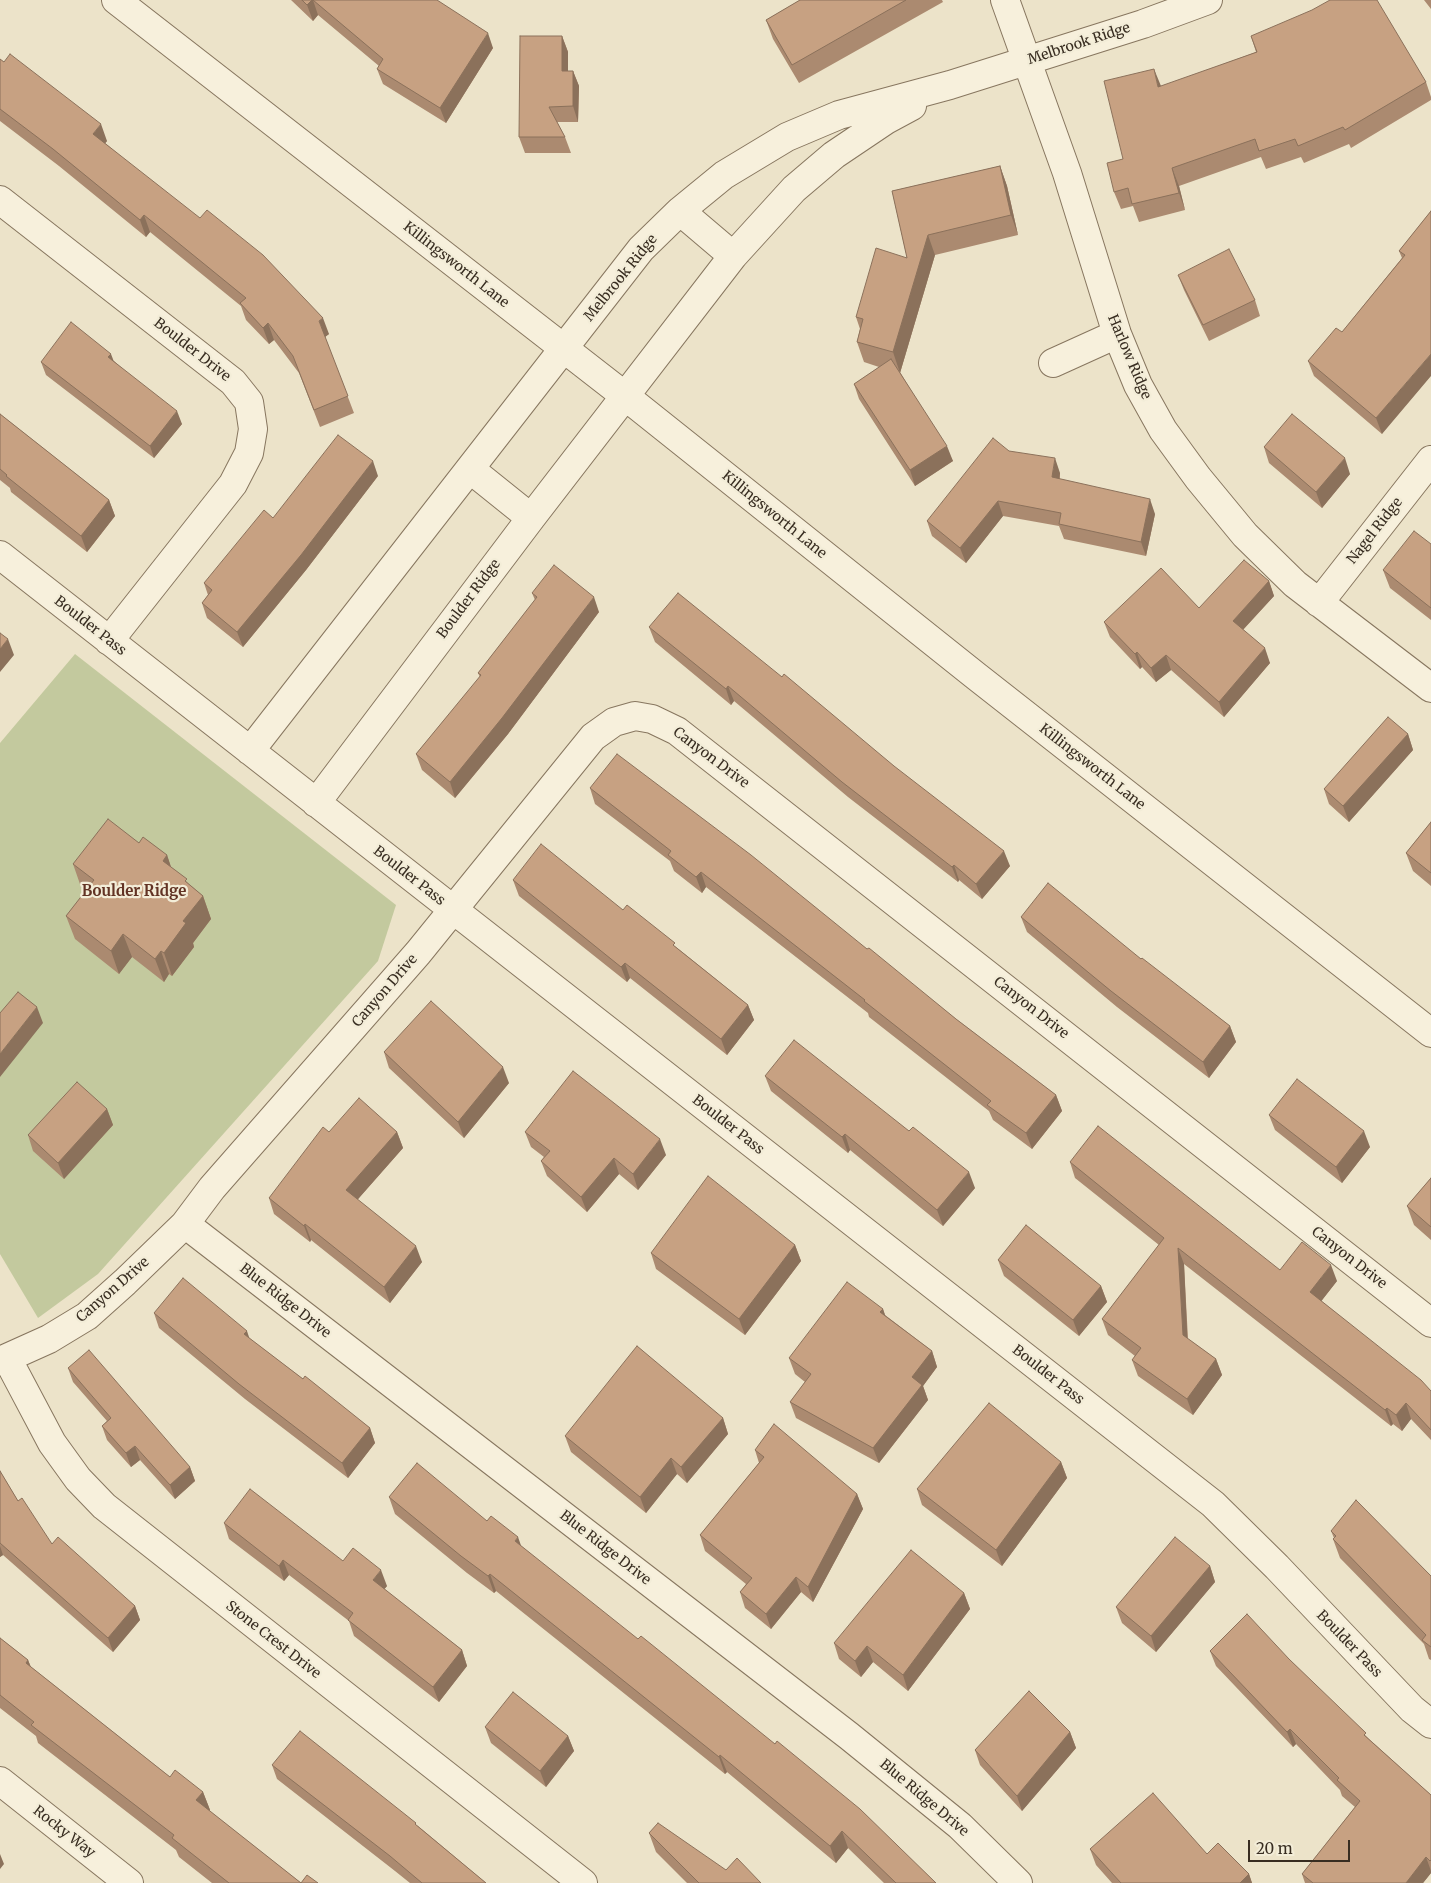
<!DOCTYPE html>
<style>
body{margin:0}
#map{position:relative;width:1431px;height:1883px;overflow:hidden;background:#ece3c9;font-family:Merriweather,serif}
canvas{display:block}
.scale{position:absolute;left:1248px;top:1840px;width:102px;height:22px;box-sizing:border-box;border:2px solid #382d21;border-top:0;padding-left:6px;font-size:15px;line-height:18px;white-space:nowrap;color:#382d21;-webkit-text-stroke:4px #f3edd8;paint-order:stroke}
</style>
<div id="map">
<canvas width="1431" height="1883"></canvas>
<div class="scale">20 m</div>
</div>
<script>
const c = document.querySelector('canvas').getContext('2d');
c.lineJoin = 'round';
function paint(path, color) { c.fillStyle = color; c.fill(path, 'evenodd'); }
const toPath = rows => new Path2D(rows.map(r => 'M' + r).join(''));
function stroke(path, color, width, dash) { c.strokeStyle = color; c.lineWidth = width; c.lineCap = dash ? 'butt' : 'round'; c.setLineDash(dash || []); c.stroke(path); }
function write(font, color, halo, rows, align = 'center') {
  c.font = font + ' Merriweather,serif'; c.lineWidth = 4.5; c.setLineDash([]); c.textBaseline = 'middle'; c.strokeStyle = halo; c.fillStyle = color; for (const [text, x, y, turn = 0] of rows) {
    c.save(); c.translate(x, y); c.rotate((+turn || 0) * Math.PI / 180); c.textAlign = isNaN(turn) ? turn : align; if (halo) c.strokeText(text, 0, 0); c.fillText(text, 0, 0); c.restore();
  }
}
paint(toPath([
 [75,654,396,905,378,961,98,1274,38,1318,0,1254,0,743]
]), '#c3c99e');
const minor = toPath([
 [116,0,625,396,976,676,1431,1033],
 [1005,0,1067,173,1117,334,1138,385,1163,430,1198,478,1245,535,1295,584,1431,688],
 [0,200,233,382,249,402,253,429,249,453,233,484,109,641],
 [680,211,733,256],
 [1053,363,1117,334],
 [470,469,531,518],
 [0,555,1213,1504,1277,1567,1412,1709,1431,1724],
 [1319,603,1431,460],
 [250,751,641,249,680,211,724,175,787,137,839,115,950,85,1143,24,1208,0],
 [316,803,531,518,733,256,794,189,834,155,886,120,912,106],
 [185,1224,849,1736,960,1826,1018,1883],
 [7,1358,52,1443,78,1479,104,1506,583,1883],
 [0,1361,49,1339,87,1316,125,1282,185,1224,212,1188,418,953,593,737,614,722,635,716,652,719,677,731,1431,1323],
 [0,1781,129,1883]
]);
stroke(minor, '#87765f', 30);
stroke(minor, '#f7f0dc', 28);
paint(toPath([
 [291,0,437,0,493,48,446,123,383,84,377,69,379,66,318,15,313,21],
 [800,0,942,0,943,2,799,83,773,39,766,20],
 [1424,0,1431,0,1431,9],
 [562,36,568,52,568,71,573,71,579,86,578,122,557,122,565,137,571,153,525,153,519,137],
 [1251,36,1426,82,1431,97,1431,100,1351,148,1349,144,1304,163,1301,157,1266,169,1261,157,1179,186,1185,210,1139,222,1133,206,1121,209,1114,192,1123,159,1161,87,1256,52],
 [0,59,107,141,105,143,329,334,325,337,354,413,320,427,299,373,274,340,269,344,246,320,241,306,150,232,146,237,59,166,0,121],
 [1000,166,1007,186,1018,235,935,255,900,373,900,372,953,461,915,486,859,399,854,384,879,367,864,362,857,342,860,329,856,317,907,258,892,191],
 [1431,211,1382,434,1314,376,1308,361,1342,332,1402,258,1399,251],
 [1178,275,1255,300,1260,316,1209,341,1184,290],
 [114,361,182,424,154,458,46,375,41,362],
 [0,414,109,500,115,516,87,552,11,492,10,488,0,480],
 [1264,447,1350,474,1322,508,1269,463],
 [1009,451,1060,473,1060,479,1155,514,1146,556,1064,539,1059,526,1003,516,966,563,932,536,927,521],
 [378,476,306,570,243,647,207,618,202,603,208,595,204,583,273,518],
 [1431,544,1431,620,1390,588,1383,570],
 [1269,581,1274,596,1243,630,1270,663,1224,717,1171,670,1156,682,1142,667,1140,669,1110,637,1104,622,1199,608],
 [532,593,599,612,508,734,455,798,422,770,416,754,480,677,478,673,535,600],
 [649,627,1010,866,982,899,959,880,958,882,848,797,734,701,731,705,655,642],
 [1408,734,1413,750,1349,822,1329,804,1324,789],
 [590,788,867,949,956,1019,1056,1095,1062,1111,1032,1149,993,1120,989,1111,869,1017,868,1013,706,887,702,893,674,871,670,861,595,804],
 [1431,822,1431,886,1413,871,1406,853],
 [139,843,167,855,171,867,189,884,203,896,211,919,193,943,194,947,172,976,169,974,164,982,132,957,119,974,75,939,66,916,86,891,81,887,73,864],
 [513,880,623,910,676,947,748,1005,754,1020,727,1055,630,978,627,982,519,896],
 [1021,917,1141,959,1230,1026,1236,1042,1209,1078,1117,1007,1027,932],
 [384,1052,509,1083,464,1138,389,1068],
 [765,1076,975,1188,943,1226,850,1150,848,1153,771,1091],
 [107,1109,113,1125,64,1179,33,1151,28,1135],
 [1269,1115,1370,1147,1342,1183,1275,1130],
 [329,1132,397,1132,403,1148,357,1200,422,1262,390,1303,311,1240,310,1242,274,1214,269,1198],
 [525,1132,666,1155,638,1190,619,1174,587,1212,547,1176,541,1161,544,1157,531,1147],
 [1070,1162,1280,1270,1337,1281,1321,1301,1431,1391,1431,1440,1411,1419,1402,1431,1393,1424,1391,1426,1184,1264,1188,1339,1216,1359,1222,1375,1193,1415,1138,1376,1132,1360,1135,1356,1108,1335,1102,1319,1159,1245,1075,1178],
 [1431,1178,1431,1240,1414,1225,1407,1206],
 [795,1245,801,1261,745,1335,656,1269,651,1253],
 [998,1260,1101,1286,1107,1302,1079,1336,1004,1276],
 [883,1309,885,1315,932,1351,937,1367,923,1386,928,1400,879,1463,796,1418,790,1402,805,1382,795,1374,789,1358],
 [154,1313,249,1338,303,1379,370,1428,375,1443,348,1478,245,1399,159,1328],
 [68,1368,190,1467,195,1481,175,1499,140,1460,131,1467,107,1440,102,1426,107,1421,73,1382],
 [723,1418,728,1434,687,1483,677,1474,646,1513,571,1452,565,1436],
 [755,1450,857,1494,863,1509,813,1602,801,1592,771,1629,745,1608,740,1592,746,1584,705,1551,700,1535,759,1463],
 [1061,1462,1067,1478,1002,1566,922,1505,917,1489],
 [0,1471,18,1501,52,1544,135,1606,140,1620,113,1652,3,1555,0,1557],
 [389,1497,487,1521,521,1546,936,1883,884,1883,848,1848,836,1863,727,1772,725,1774,496,1591,494,1593,467,1573,395,1514],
 [224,1523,343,1561,387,1586,384,1589,462,1650,467,1666,439,1702,354,1636,349,1621,289,1575,284,1581,229,1539],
 [1331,1531,1431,1576,1431,1660,1429,1659,1424,1644,1340,1558,1333,1539,1334,1538],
 [1210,1566,1215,1582,1156,1652,1122,1623,1116,1607],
 [964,1593,970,1609,908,1691,873,1662,861,1677,839,1659,834,1643],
 [0,1638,28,1660,31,1667,170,1777,203,1792,210,1810,209,1811,301,1883,318,1883,212,1883,179,1857,176,1850,38,1743,36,1736,0,1708],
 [1210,1651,1289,1659,1369,1739,1431,1795,1431,1873,1423,1883,1305,1883,1302,1874,1355,1807,1342,1796,1340,1790,1296,1744,1293,1747,1216,1666],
 [485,1727,568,1736,574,1751,546,1787,491,1743],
 [1070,1732,1076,1748,1022,1811,980,1765,975,1750],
 [272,1765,418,1826,486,1883,410,1883,395,1871,277,1779],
 [649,1833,726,1870,761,1883,687,1883,656,1852],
 [1090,1849,1207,1854,1249,1874,1252,1883,1112,1883,1096,1865]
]), '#ab8a70');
paint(toPath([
 [312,0,313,0,318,15,313,21,307,5],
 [488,33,493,48,446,123,440,108],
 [562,36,568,52,568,86,562,71],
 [1154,69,1161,86,1165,105,1158,87],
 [573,71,579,86,578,122,573,106],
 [101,124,107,141,99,151,93,134],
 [1000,166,1007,186,1018,235,1011,215],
 [1172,168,1179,186,1185,210,1179,193],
 [144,215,150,232,146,237,140,220],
 [928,235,935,255,900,373,893,352],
 [323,318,329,334,325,337,319,321],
 [268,323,274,340,269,344,263,328],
 [111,354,116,367,108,357],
 [1431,354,1431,376,1382,434,1376,418],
 [177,411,182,424,154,458,150,446],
 [947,446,953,461,915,486,910,470],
 [1055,458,1060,473,1057,492,1052,477],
 [1345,458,1350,474,1322,508,1316,492],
 [373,461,378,476,306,570,243,647,237,632],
 [1150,499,1155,514,1146,556,1141,542],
 [109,500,115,516,87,552,81,536],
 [998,501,1003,516,966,563,960,548],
 [1269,581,1274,596,1238,635,1233,621],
 [594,597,599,612,508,734,455,798,450,782],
 [8,639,14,655,0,672,0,649],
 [1265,648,1270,663,1224,717,1219,702],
 [1137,652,1142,667,1140,669,1135,654],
 [1166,655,1171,670,1156,682,1151,668],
 [728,686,734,701,731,705,726,689],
 [1408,734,1413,750,1349,822,1343,806],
 [1004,851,1010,866,982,899,976,884],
 [167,855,175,879,163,861],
 [954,865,959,880,958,882,952,867],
 [701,872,706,887,702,893,696,877],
 [203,896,211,919,193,943,194,947,172,976,164,953,183,921],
 [123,934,132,957,119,974,111,951],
 [161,951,169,974,164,982,155,959],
 [625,963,630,978,627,982,621,967],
 [748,1005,754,1020,727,1055,721,1039],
 [37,1007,43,1023,0,1077,0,1054],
 [1230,1026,1236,1042,1209,1078,1203,1062],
 [503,1067,509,1083,464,1138,458,1122],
 [1056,1095,1062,1111,1032,1149,1026,1133],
 [107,1109,113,1125,64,1179,58,1163],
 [1364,1131,1370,1147,1342,1183,1336,1167],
 [397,1132,403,1148,352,1206,346,1190],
 [845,1134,850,1150,848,1153,842,1137],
 [660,1139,666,1155,638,1190,633,1174],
 [614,1158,619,1174,587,1212,581,1197],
 [969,1172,975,1188,943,1226,937,1210],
 [305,1224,311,1240,310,1242,304,1226],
 [795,1245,801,1261,745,1335,739,1319],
 [416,1246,422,1262,390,1303,384,1287],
 [1178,1248,1184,1264,1188,1351,1183,1335],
 [1331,1265,1337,1281,1316,1308,1310,1292],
 [1101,1286,1107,1302,1079,1336,1073,1320],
 [883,1309,888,1324,880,1312],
 [247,1331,252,1346,244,1334],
 [932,1351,937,1367,923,1386,928,1400,879,1463,873,1448,912,1377],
 [1216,1359,1222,1375,1193,1415,1187,1399],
 [1406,1403,1411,1419,1402,1431,1396,1415],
 [1387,1408,1393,1424,1391,1426,1385,1410],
 [723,1418,728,1434,687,1483,681,1467],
 [370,1428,375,1443,348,1478,342,1463],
 [135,1446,140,1460,131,1467,126,1453],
 [671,1458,677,1474,646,1513,640,1497],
 [1061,1462,1067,1478,1002,1566,996,1550],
 [190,1467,195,1481,175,1499,170,1485],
 [857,1494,863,1509,813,1602,808,1587],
 [518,1537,524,1554,515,1541],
 [0,1546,3,1555,0,1557],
 [283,1560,289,1575,284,1581,279,1566],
 [1210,1566,1215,1582,1156,1652,1151,1636],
 [381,1570,387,1586,379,1596,373,1580],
 [490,1574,496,1591,494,1593,488,1576],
 [796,1577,801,1592,771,1629,766,1614],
 [964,1593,970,1609,908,1691,903,1675],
 [135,1606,140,1620,113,1652,108,1638],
 [867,1646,873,1662,861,1677,855,1661],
 [462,1650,467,1666,439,1702,433,1687],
 [28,1660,35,1678,26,1663],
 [1290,1729,1296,1744,1293,1747,1287,1732],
 [1070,1732,1076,1748,1022,1811,1017,1796],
 [568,1736,574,1751,546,1787,540,1771],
 [720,1755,727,1772,725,1774,719,1757],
 [203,1792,210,1810,203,1819,196,1800],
 [842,1831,848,1848,836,1863,830,1846],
 [0,1854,4,1864,0,1869],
 [1426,1857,1431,1871,1431,1873,1423,1883,1406,1883],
 [1249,1874,1252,1883,1240,1883]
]), '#8b715b');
const building = toPath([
 [302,0,312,0,307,5,302,0],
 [313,0,437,0,488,33,440,108,377,69,383,59,313,0],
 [800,0,906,0,792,65,766,20,800,0],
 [1330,0,1377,0,1426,82,1345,130,1343,127,1298,146,1295,139,1259,151,1255,139,1172,168,1179,193,1132,204,1128,188,1114,192,1107,163,1123,159,1104,81,1154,69,1158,87,1257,52,1251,36,1312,10,1330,0],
 [520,36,562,36,562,71,573,71,573,106,549,107,565,137,519,137,520,36],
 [10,54,101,124,93,134,200,218,207,210,263,255,323,318,319,321,348,396,314,410,293,356,268,323,263,328,240,303,246,298,144,215,140,220,53,149,0,109,0,59,4,62,10,54],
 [1000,166,1011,215,928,235,893,352,857,342,863,319,856,317,876,248,907,258,892,191,1000,166],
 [1431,211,1431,354,1376,418,1308,361,1336,328,1342,332,1405,255,1399,251,1431,211],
 [1229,249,1255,300,1203,325,1178,275,1229,249],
 [71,322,111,354,108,357,177,411,150,446,41,362,71,322],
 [891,359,947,446,910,470,854,384,891,359],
 [0,414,109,500,81,536,6,476,7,475,0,469,0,414],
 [1292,414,1345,458,1316,492,1264,447,1292,414],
 [338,435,373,461,301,555,237,632,202,603,212,590,204,583,264,510,273,518,338,435],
 [993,438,1009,451,1055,458,1052,477,1150,499,1141,542,1059,524,1061,513,998,501,960,548,927,521,993,438],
 [1414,531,1431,544,1431,608,1383,570,1414,531],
 [1244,560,1269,581,1233,621,1265,648,1219,702,1166,655,1151,668,1137,652,1135,654,1104,622,1161,568,1199,608,1244,560],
 [554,565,594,597,502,718,450,782,416,754,481,675,478,673,537,597,532,593,554,565],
 [678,593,782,677,784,674,894,766,1004,851,976,884,954,865,952,867,842,782,728,686,726,689,649,627,678,593],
 [0,633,8,639,0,649,0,633],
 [1388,717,1408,734,1343,806,1324,789,1388,717],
 [617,754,751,855,867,949,869,948,956,1019,1056,1095,1026,1133,987,1105,991,1101,864,1001,865,1000,701,872,696,877,668,855,671,851,590,788,617,754],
 [108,819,139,843,143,837,167,855,163,861,187,879,185,881,203,896,183,921,186,923,164,953,161,951,155,959,123,934,111,951,66,916,94,880,73,864,108,819],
 [1431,822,1431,873,1406,853,1431,822],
 [541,844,623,910,627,905,675,943,673,945,748,1005,721,1039,625,963,621,967,513,880,541,844],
 [1048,883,1141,959,1142,958,1230,1026,1203,1062,1111,991,1021,917,1048,883],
 [18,992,37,1007,0,1054,0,1013,18,992],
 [431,1001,503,1067,458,1122,384,1052,431,1001],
 [794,1040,909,1131,913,1127,969,1172,937,1210,845,1134,842,1137,765,1076,794,1040],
 [573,1071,660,1139,633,1174,614,1158,581,1197,541,1161,550,1151,525,1132,573,1071],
 [1297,1079,1364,1131,1336,1167,1269,1115,1297,1079],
 [77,1082,107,1109,58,1163,28,1135,77,1082],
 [359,1098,397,1132,346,1190,416,1246,384,1287,305,1224,304,1226,269,1198,323,1127,329,1132,359,1098],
 [1098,1126,1280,1270,1302,1242,1331,1265,1310,1292,1421,1380,1431,1391,1431,1430,1406,1403,1396,1415,1387,1408,1385,1410,1178,1248,1183,1335,1216,1359,1187,1399,1132,1360,1141,1348,1102,1319,1164,1238,1070,1162,1098,1126],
 [708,1176,795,1245,739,1319,651,1253,708,1176],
 [1431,1178,1431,1227,1407,1206,1431,1178],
 [1026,1225,1101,1286,1073,1320,998,1260,1026,1225],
 [183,1278,247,1331,244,1334,303,1379,305,1376,370,1428,342,1463,239,1384,154,1313,183,1278],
 [847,1282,883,1309,880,1312,932,1351,912,1377,922,1385,873,1448,790,1402,811,1374,789,1358,847,1282],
 [637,1346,723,1418,681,1467,671,1458,640,1497,565,1436,637,1346],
 [89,1350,190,1467,170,1485,135,1446,126,1453,102,1426,111,1418,68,1368,89,1350],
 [989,1403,1061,1462,996,1550,917,1489,989,1403],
 [774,1424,857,1494,808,1587,796,1577,766,1614,740,1592,752,1578,700,1535,764,1457,755,1450,774,1424],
 [417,1463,487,1521,491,1516,518,1537,515,1541,638,1639,641,1636,775,1744,777,1741,860,1809,936,1883,896,1883,842,1831,830,1846,720,1755,719,1757,490,1574,488,1576,461,1556,389,1497,417,1463],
 [0,1471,18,1501,22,1498,52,1544,58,1537,135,1606,108,1638,0,1543,0,1471],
 [250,1489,343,1561,353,1548,381,1570,373,1580,462,1650,433,1687,348,1620,353,1613,283,1560,279,1566,224,1523,250,1489],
 [1356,1500,1431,1576,1431,1647,1422,1640,1426,1635,1333,1539,1336,1536,1331,1531,1356,1500],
 [1175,1537,1210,1566,1151,1636,1116,1607,1175,1537],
 [911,1550,964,1593,903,1675,867,1646,855,1661,834,1643,911,1550],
 [1247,1614,1289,1659,1366,1733,1364,1735,1431,1795,1431,1860,1430,1861,1426,1857,1406,1883,1313,1883,1302,1874,1360,1801,1337,1780,1339,1778,1290,1729,1287,1732,1210,1651,1247,1614],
 [0,1638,28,1660,26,1663,170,1777,175,1770,203,1792,196,1800,301,1883,307,1875,318,1883,229,1883,172,1838,174,1835,31,1725,34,1722,0,1695,0,1638],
 [1029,1691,1070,1732,1017,1796,975,1750,1029,1691],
 [513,1692,568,1736,540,1771,485,1727,513,1692],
 [300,1731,416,1823,415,1824,486,1883,422,1883,390,1856,272,1765,300,1731],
 [1153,1793,1207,1854,1218,1843,1249,1874,1240,1883,1121,1883,1090,1849,1153,1793],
 [658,1823,726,1870,737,1858,761,1883,699,1883,649,1833,658,1823]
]);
paint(building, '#c7a182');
stroke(building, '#8b715b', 1);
write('14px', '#382d21', '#f3edd8', [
 ["Melbrook Ridge",1079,44,-18],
 ["Killingsworth Lane",456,265,38],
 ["Melbrook Ridge",621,278,-51],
 ["Boulder Drive",192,350,38],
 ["Harlow Ridge",1129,357,67],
 ["Killingsworth Lane",774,515,39],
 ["Nagel Ridge",1375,531,-52],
 ["Boulder Ridge",469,599,-53],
 ["Boulder Pass",90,626,38],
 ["Canyon Drive",711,758,37],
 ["Killingsworth Lane",1092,767,38],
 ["Boulder Pass",409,876,38],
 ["Canyon Drive",385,991,-49],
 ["Canyon Drive",1031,1008,38],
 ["Boulder Pass",728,1125,38],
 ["Canyon Drive",1349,1258,38],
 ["Canyon Drive",113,1290,-41],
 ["Blue Ridge Drive",285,1301,38],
 ["Boulder Pass",1048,1375,38],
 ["Blue Ridge Drive",605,1548,38],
 ["Stone Crest Drive",273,1640,38],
 ["Boulder Pass",1349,1644,46],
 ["Blue Ridge Drive",924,1798,40],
 ["Rocky Way",64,1832,38]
]);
write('bold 15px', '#623324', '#f3edd8', [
 ["Boulder Ridge",134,892]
]);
</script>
